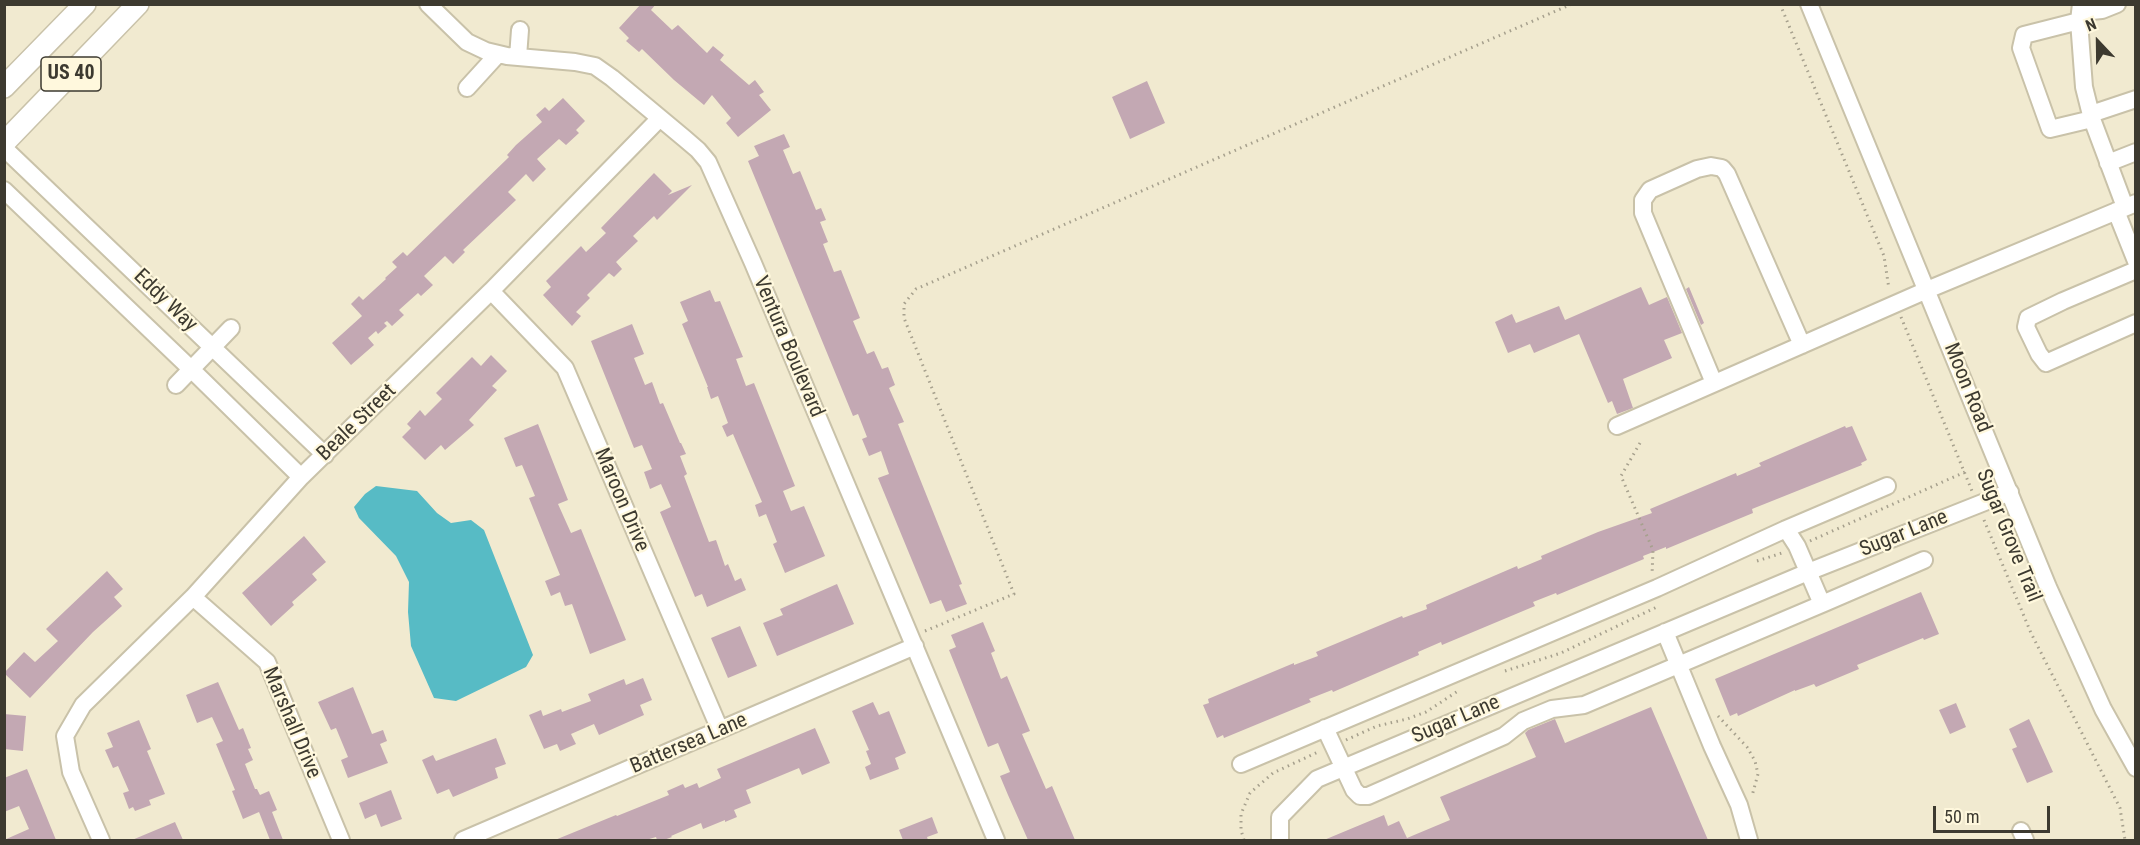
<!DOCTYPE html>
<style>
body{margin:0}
#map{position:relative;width:2140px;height:845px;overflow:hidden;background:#f1ead0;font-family:"Roboto Condensed",sans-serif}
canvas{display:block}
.frame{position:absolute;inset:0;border:6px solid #3d3a30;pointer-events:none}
.north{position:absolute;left:2068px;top:12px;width:60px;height:60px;-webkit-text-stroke:4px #fff8dd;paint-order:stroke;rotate:338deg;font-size:16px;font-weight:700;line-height:24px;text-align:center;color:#3d3a30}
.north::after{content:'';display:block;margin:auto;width:21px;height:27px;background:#3d3a30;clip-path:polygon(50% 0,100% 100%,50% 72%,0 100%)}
.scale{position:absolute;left:1933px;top:806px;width:117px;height:27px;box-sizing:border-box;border:3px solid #3d3a30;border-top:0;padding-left:8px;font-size:18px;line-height:21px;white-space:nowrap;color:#3d3a30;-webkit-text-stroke:4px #fff8dd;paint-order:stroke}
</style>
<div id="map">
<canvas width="2140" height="845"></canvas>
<div class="frame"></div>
<div class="north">N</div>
<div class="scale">50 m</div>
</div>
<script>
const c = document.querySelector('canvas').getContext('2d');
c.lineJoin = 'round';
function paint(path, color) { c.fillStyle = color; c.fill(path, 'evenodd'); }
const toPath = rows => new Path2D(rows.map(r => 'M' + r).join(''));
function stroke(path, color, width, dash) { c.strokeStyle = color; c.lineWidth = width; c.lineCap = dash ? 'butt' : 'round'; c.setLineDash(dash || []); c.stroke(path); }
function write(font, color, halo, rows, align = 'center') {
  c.font = font + ' "Roboto Condensed",sans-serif'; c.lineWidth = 4.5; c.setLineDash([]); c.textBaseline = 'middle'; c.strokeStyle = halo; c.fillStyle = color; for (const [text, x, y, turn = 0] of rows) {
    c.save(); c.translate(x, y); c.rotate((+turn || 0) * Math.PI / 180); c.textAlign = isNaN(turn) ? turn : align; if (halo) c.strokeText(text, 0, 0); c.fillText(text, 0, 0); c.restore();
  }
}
paint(toPath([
 [376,486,417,491,437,513,451,523,471,520,484,530,533,655,526,667,456,701,434,698,411,646,408,612,409,582,396,556,359,518,354,507,365,494]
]), '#57bbc5');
paint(toPath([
 [641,4,656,4,651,10,672,30,678,25,707,53,713,46,724,55,720,60,749,85,755,80,764,92,759,95,771,110,738,137,726,123,731,118,712,95,704,105,674,80,642,49,639,52,626,41,629,38,619,28],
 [1147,81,1165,123,1130,139,1112,97],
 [563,98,585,121,576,130,579,133,566,145,559,139,537,159,546,169,533,182,526,174,508,192,516,200,463,250,465,252,453,264,445,256,424,276,433,285,421,296,418,293,399,310,404,315,392,326,387,321,384,323,387,326,378,334,376,331,368,338,374,345,351,365,332,343,362,316,351,304,359,296,363,300,386,279,385,278,397,267,392,262,403,252,407,256,509,157,507,155,516,145,542,122,536,115,545,107,549,111],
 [784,134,790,147,783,150,793,174,800,171,816,210,821,208,826,220,820,222,828,242,823,244,834,272,841,270,860,318,853,321,867,354,874,351,882,369,888,367,895,385,889,388,904,422,898,424,962,584,959,585,967,604,946,612,941,600,930,604,878,478,889,474,881,451,869,456,862,439,867,437,858,414,853,416,748,161,759,156,754,146],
 [654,173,672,191,668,195,692,185,657,220,654,216,633,236,638,241,616,262,622,269,614,277,609,273,587,295,590,298,576,312,581,316,572,326,543,295,551,287,546,281,581,246,586,252,606,233,601,228],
 [1641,287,1649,305,1667,297,1682,333,1664,340,1672,358,1623,379,1633,408,1617,414,1612,401,1608,403,1579,334,1534,353,1530,344,1508,353,1495,322,1512,314,1516,323,1559,306,1565,320],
 [1689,287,1704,323,1701,325,1686,289],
 [710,290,715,302,720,301,743,357,736,359,746,386,754,383,795,486,783,491,791,511,804,506,825,556,785,573,773,544,777,542,766,514,759,517,755,505,762,502,733,434,727,437,722,426,728,423,718,396,711,399,707,387,708,387,682,324,688,321,680,302],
 [632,324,644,354,634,358,645,385,652,382,660,404,663,403,680,443,681,443,686,454,680,456,687,474,684,476,709,542,716,540,725,566,728,564,735,581,741,578,746,590,707,607,702,594,695,597,660,512,671,507,661,484,650,489,644,472,652,469,642,445,634,448,591,341],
 [491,355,507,371,492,386,497,390,469,420,474,425,445,450,441,445,425,460,402,437,411,428,407,424,420,410,425,416,442,399,436,393,472,357,481,366],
 [538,424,568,500,558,504,571,533,581,529,626,640,590,654,572,604,565,606,560,592,551,596,545,581,560,575,529,498,535,496,522,465,516,467,504,438],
 [1845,426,1846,428,1852,426,1867,460,1861,463,1862,465,1752,509,1753,513,1666,549,1666,547,1643,556,1644,559,1557,595,1556,593,1533,602,1535,606,1442,645,1441,642,1418,652,1419,655,1333,692,1332,690,1309,699,1311,702,1224,738,1223,735,1217,738,1203,705,1209,703,1208,699,1294,663,1294,665,1318,656,1316,652,1402,616,1403,618,1427,609,1426,605,1517,566,1518,569,1542,559,1541,556,1598,532,1652,513,1650,509,1736,473,1737,476,1761,466,1759,463],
 [304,536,326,562,312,574,317,580,292,602,294,605,271,626,242,593],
 [107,571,123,589,114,597,122,606,93,632,30,698,4,673,24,652,35,662,58,641,46,629],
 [837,584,854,624,777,656,763,623,783,615,780,609],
 [1921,592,1939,634,1924,640,1923,638,1857,665,1859,669,1816,687,1814,684,1795,691,1795,690,1738,716,1737,713,1730,716,1715,679],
 [983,622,995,651,991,653,1001,679,1007,676,1030,731,1022,734,1046,789,1052,786,1075,840,1028,840,1008,795,1000,776,1010,772,998,743,988,747,949,650,956,647,951,635],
 [740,626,757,666,728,678,711,638],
 [643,678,652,700,640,705,644,715,599,735,594,724,571,734,576,744,560,751,557,744,544,749,529,715,541,710,543,716,561,709,562,712,591,701,588,694,624,679,626,685],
 [218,682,239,730,243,728,251,748,248,749,253,760,245,764,255,789,257,789,260,795,269,791,277,810,272,812,283,840,270,840,259,812,243,819,232,791,235,790,216,744,223,741,212,717,197,723,186,695],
 [353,687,372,734,383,730,387,741,380,744,388,763,348,778,341,760,348,757,336,728,331,730,318,702],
 [873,702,879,715,889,711,906,753,895,758,899,769,870,780,865,767,871,764,866,751,869,750,852,711],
 [1956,703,1966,727,1950,734,1939,710],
 [1651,707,1708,840,1324,840,1384,815,1388,826,1399,821,1407,838,1450,820,1440,797,1536,757,1525,733,1528,730,1555,719,1565,743],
 [4,714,26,716,23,751,4,749],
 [2029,719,2053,772,2027,783,2012,749,2017,747,2009,729],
 [139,720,151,749,147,751,165,794,149,800,151,805,135,811,133,807,129,809,123,793,129,791,118,766,113,768,105,750,113,747,107,733],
 [815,728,830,763,802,775,799,768,746,790,751,803,734,810,737,817,725,822,725,820,703,829,701,823,671,836,672,837,664,840,657,840,656,837,646,840,555,840,616,815,617,816,669,795,667,791,683,784,685,788,697,783,699,788,721,778,717,769],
 [496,738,506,764,495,768,498,778,453,797,449,789,437,794,422,760,433,755,436,761],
 [27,769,45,813,56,840,4,840,29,829,19,806,4,812,4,778],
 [391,790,402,819,381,827,376,814,365,819,359,803],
 [932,817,938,833,927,837,928,840,903,840,899,830],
 [175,822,183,840,132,840]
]), '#c3a8b3');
const minor = toPath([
 [428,4,467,42,486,51,507,56,575,62,595,66,612,78,684,138,698,150,708,162,753,263,996,840],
 [1809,4,2048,587,2103,709,2136,768],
 [2081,4,2079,21,2084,87,2092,119,2125,207],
 [2080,12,2102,10,2117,4],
 [2079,21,2024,35,2021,48,2050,129,2092,119],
 [518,57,520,30],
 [467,88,498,54],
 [2091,114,2136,99],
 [4,148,325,455],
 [2108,163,2136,152],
 [4,190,191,369,301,477],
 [2116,211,2136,261],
 [2136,270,2063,301,2028,318,2026,327,2039,354,2046,363,2136,323],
 [491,291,565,368,720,730],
 [1714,383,1643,213,1643,200,1650,190,1697,169,1711,166,1722,168,1727,174,1802,345],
 [176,385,231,328],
 [1617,426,1927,290,2136,203],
 [193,597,267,662,341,840],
 [1822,604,1924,560],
 [1665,632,1712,746,1739,805,1749,840],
 [1325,728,1354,790,1360,796,1368,796,1504,736,1523,721,1552,709,1584,705,1822,604,1797,546,1786,529,1887,486],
 [1241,764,1657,588,1786,529],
 [2021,831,2025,840],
 [101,840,71,772,65,736,83,705,193,597,301,477,491,291,660,118],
 [463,840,915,646],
 [1280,840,1280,817,1317,779,1808,572,2010,492]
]);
const major = toPath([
 [4,87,85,4],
 [4,143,138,4]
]);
stroke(minor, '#c9c2a9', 20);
stroke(major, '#c9c2a9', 24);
stroke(toPath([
 [1780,4,1884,256,1889,289],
 [1901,317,1972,491],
 [1640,443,1621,476,1653,550,1652,575],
 [1984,520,2031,633,2120,808,2125,840],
 [1810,541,1965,472],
 [1757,561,1782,553],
 [925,631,1014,594,904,318,904,304,916,289,1572,4],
 [1505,671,1561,653,1659,606],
 [1718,716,1747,747,1755,761,1758,774,1752,796],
 [1346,740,1377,726,1407,719,1426,712,1458,691],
 [1244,840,1241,830,1241,814,1250,793,1273,773,1318,752]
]), '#a6a08d', 3, [1.5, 4.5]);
stroke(minor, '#fff', 16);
stroke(major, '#fff', 21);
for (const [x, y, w] of [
 [71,74,60]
]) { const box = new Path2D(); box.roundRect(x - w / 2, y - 17, w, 34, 4.5); c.fillStyle = '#fff8dd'; c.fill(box); stroke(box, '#3d3a30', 1.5); }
write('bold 20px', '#3d3a30', null, [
 ["US 40",71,74]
]);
write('21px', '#3d3a30', '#fff8dd', [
 ["Eddy Way",165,301,44],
 ["Ventura Boulevard",788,347,67],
 ["Moon Road",1967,388,68],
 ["Beale Street",357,423,-44],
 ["Maroon Drive",621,500,67],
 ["Sugar Lane",1904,534,-22],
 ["Sugar Grove Trail",2008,536,68],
 ["Sugar Lane",1456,720,-23],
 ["Marshall Drive",291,723,67],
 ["Battersea Lane",689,744,-23]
]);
</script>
